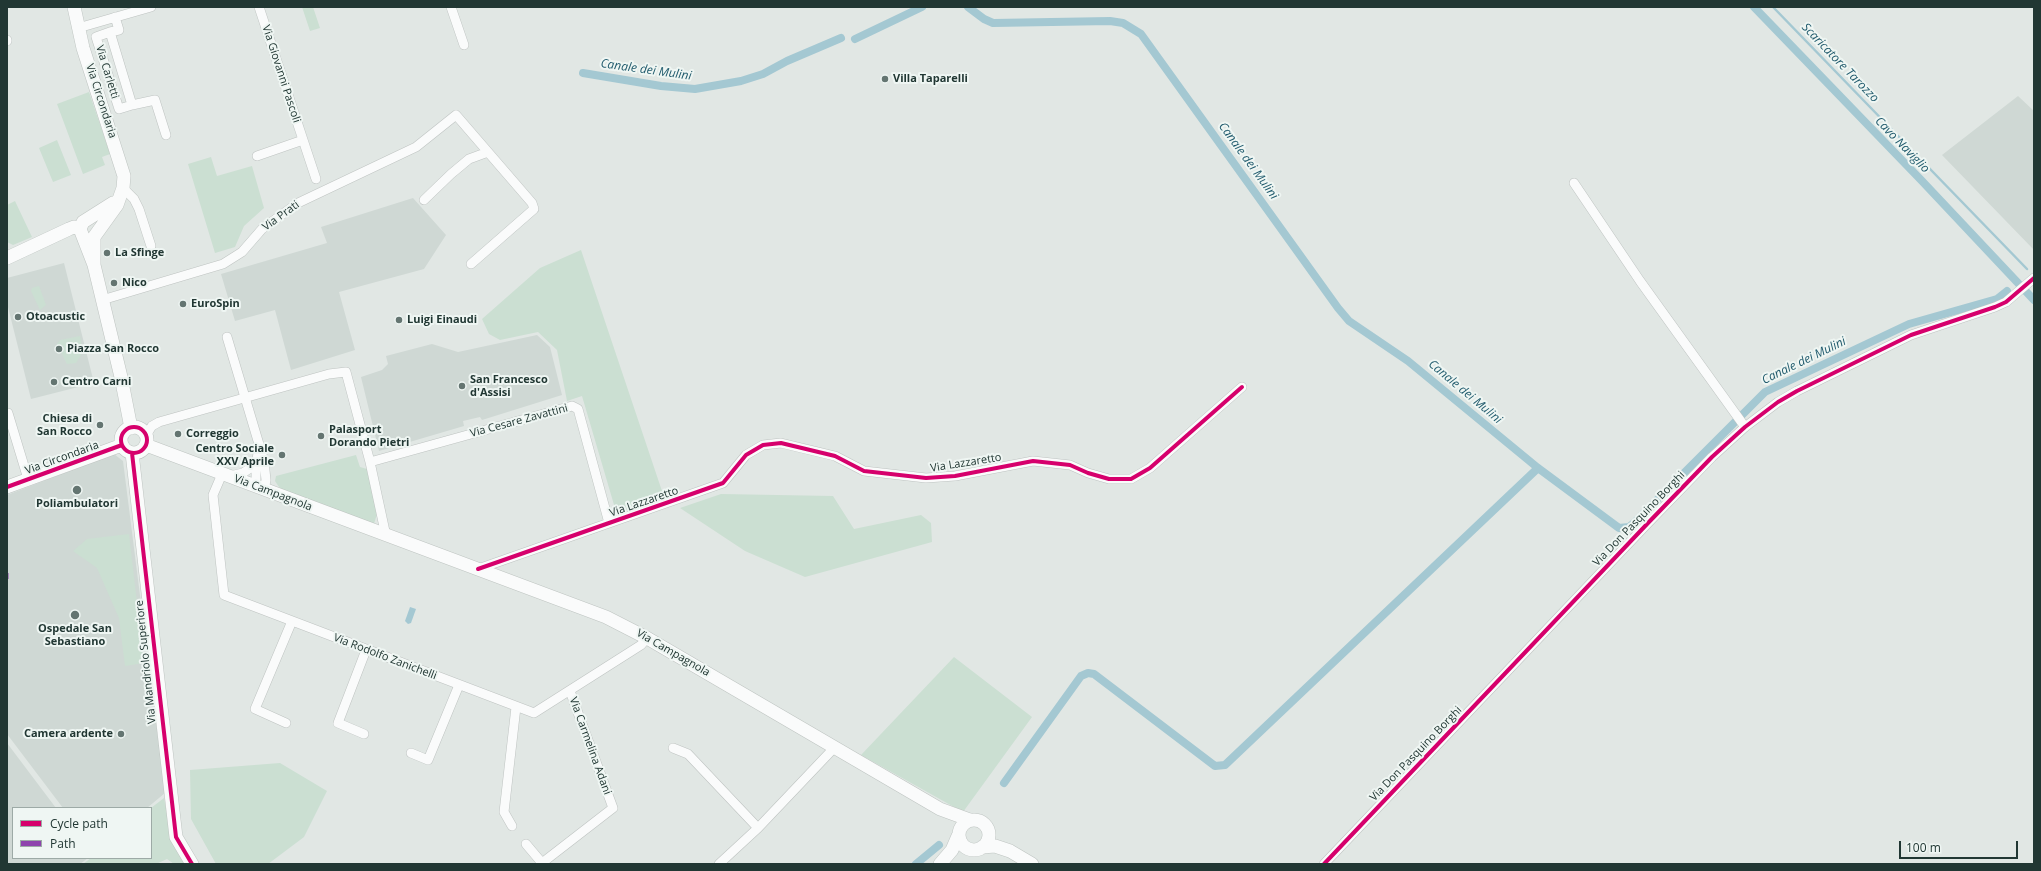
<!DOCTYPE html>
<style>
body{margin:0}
#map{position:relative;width:2041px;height:871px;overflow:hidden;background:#e1e7e4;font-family:"Open Sans",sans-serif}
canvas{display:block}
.frame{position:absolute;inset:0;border:8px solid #213733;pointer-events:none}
.legend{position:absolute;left:12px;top:807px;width:140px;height:52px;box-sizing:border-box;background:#eff6f3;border:1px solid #9daaa6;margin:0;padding:5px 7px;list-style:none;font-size:12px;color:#213733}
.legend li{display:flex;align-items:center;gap:8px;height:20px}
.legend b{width:20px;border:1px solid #9daaa6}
.scale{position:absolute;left:1899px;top:841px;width:119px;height:18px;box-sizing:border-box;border:2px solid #213733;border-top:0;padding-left:5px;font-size:12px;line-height:14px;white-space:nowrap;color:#213733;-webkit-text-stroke:3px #eff6f3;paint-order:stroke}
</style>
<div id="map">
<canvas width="2041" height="871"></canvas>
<div class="frame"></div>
<ul class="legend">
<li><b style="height:5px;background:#d6006c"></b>Cycle path</li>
<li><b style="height:5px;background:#8e44ad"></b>Path</li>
</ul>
<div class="scale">100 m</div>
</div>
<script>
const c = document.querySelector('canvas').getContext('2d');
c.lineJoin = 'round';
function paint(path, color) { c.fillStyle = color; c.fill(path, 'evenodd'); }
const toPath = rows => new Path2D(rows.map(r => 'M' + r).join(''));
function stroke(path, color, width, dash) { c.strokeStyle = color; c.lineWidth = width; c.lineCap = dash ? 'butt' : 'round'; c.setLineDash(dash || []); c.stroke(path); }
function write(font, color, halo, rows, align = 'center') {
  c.font = font + ' "Open Sans",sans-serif'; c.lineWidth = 4; c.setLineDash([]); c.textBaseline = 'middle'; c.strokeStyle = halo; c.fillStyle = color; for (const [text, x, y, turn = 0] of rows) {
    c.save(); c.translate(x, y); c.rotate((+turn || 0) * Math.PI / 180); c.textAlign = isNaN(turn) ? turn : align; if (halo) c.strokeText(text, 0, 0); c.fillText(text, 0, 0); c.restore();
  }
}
paint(toPath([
 [2018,96,2034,111,2034,250,1942,155],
 [413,198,446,235,424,269,339,292,355,350,291,370,275,310,235,321,221,274,327,243,321,227],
 [64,263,94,383,31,399,7,303,7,278],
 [537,335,550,347,562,395,482,420,480,417,463,421,464,426,379,451,361,377,382,370,388,364,386,356,432,344,458,352],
 [114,454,123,461,165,793,147,808,63,808,7,734,7,495],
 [7,743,56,808,13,808,13,858,88,858,80,864,7,864]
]), '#cfd8d4');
paint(toPath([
 [302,7,313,7,320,28,310,31],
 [89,92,110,154,102,157,105,165,83,174,57,104],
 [57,140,71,175,53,182,39,148],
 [211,157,217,176,252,166,264,208,244,226,235,247,215,253,188,164],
 [15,201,32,237,13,245,7,242,7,205],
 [581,250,665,500,617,515,582,396,567,401,557,350,538,332,500,340,489,334,482,319,540,268],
 [39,286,46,305,40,310,31,291,32,288],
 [80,336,82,348,81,355,76,363,67,364,57,344,60,340],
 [356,455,360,467,367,469,377,514,374,524,288,493,279,487,275,481,276,476],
 [721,494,833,496,854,529,921,515,931,523,932,542,805,577,745,551,680,508],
 [129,534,144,663,125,666,119,618,97,568,73,551,87,539],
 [954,657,1032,717,963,812,861,755],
 [280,763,327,791,304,837,268,864,216,864,191,819,190,770],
 [164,798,172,839,188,864,174,864,167,859,156,864,83,864,91,858,151,858,151,808]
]), '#cbdfd2');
paint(toPath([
 [410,607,416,609,411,623,408,624,405,621]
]), '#a4c8d2');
stroke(toPath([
 [1773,7,2027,269]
]), '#a4c8d2', 2.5);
stroke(toPath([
 [968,7,984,19,993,23,1110,21,1123,23,1141,34,1338,308,1349,321,1408,361,1538,468,1619,528,1629,527,1635,522,1765,392,1909,324,1997,299,2007,291],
 [1754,7,1922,181,2034,300],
 [855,39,922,7],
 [583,73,661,86,695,89,741,81,763,74,787,61,841,38],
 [1004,783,1081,676,1088,673,1094,674,1215,766,1225,765,1538,468],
 [916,864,939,845]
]), '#a4c8d2', 8);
const street = toPath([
 [259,7,316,179],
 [451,7,464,45],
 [78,28,151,7],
 [110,32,132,105,119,109,96,37,110,32,119,30,115,17],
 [7,40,7,41],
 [132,105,155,100,166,135],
 [257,156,303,140],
 [1574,183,1640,281,1745,427],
 [123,188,134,199,139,209,151,246],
 [424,200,451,174,469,159,488,152],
 [102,300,223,264,242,252,262,229,298,203,416,147,456,115,532,203,534,209,471,264],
 [227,337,264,461,266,480,264,490],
 [8,413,28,479],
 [146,435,152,426,159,422,329,374,346,372,370,462,386,536],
 [370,462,572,406,578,409,609,523],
 [256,464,256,487],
 [222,474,213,495,224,595,534,713,641,645,647,638],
 [230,476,243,473,256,464,259,448],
 [478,569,723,483,746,455,763,445,781,443,835,456,864,471,926,478,955,476,1033,461,1070,465,1088,473,1109,479,1131,479,1150,468,1242,387],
 [286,723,255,709,292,621],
 [364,734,338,723,366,650],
 [673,748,688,754,758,828],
 [411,753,428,760,459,685],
 [512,826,504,812,516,707],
 [526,844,542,863,613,808,570,691],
 [719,864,758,828,834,748],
 [1324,864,1648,523,1712,457,1745,427,1778,402,1797,391,1911,335,1995,307,2006,302,2034,278]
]);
const secondary = toPath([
 [74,7,83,48,124,176,123,188,117,205,94,237,94,265],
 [113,203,83,222,80,229,94,265,121,377,131,428],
 [7,258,69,229,74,227,80,229],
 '121 440a13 13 0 1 1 26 0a13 13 0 1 1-26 0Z',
 [146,445,606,617,647,638,940,809,970,820],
 [132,453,176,837,192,864],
 [7,487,122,445],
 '959 835a15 15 0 1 1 30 0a15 15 0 1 1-30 0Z',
 [982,847,995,846,1010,851,1032,864],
 [940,864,952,850,958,836]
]);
stroke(street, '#bec3c1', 10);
stroke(secondary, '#bec4c1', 14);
stroke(street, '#fafbfb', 9);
stroke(secondary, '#fafbfb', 13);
stroke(toPath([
 [7,573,7,579]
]), '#8e44ad', 3, [6, 3]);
stroke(toPath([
 '121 440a13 13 0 1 1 26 0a13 13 0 1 1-26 0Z',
 [132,453,176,837,192,864],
 [7,487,122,445],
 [478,569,723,483,746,455,763,445,781,443,835,456,864,471,926,478,955,476,1033,461,1070,465,1088,473,1109,479,1131,479,1150,468,1242,387],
 [1324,864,1648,523,1712,457,1745,427,1778,402,1797,391,1911,335,1995,307,2006,302,2034,278]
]), '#d6006c', 4);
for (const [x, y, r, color] of [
 [885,79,4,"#647571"],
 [107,253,4,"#647571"],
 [114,283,4,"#647571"],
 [183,304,4,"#647571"],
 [18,317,4,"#647571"],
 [399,320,4,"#647571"],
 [59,349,4,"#647571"],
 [54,382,4,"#647571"],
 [462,386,4,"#647571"],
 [100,425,4,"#647571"],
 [178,434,4,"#647571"],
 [321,436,4,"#647571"],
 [282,455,4,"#647571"],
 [77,490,5,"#647571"],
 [75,615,5,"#647571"],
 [121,734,4,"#647571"]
]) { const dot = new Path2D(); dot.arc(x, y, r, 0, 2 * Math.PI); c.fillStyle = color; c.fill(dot); stroke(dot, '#eff6f3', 1.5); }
write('11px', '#213733', '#eff6f3', [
 ["Via Carletti",107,72,73],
 ["Via Giovanni Pascoli",281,74,72],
 ["Via Circondaria",101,101,72],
 ["Via Prati",281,216,-36],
 ["Via Cesare Zavattini",519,421,-15],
 ["Via Circondaria",62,458,-20],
 ["Via Lazzaretto",966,463,-9],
 ["Via Campagnola",273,493,21],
 ["Via Lazzaretto",644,502,-19],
 ["Via Don Pasquino Borghi",1639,519,-46],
 ["Via Campagnola",673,653,30],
 ["Via Rodolfo Zanichelli",385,657,21],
 ["Via Mandriolo Superiore",146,662,-96],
 ["Via Carmelina Adani",590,746,70],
 ["Via Don Pasquino Borghi",1416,754,-46]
]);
write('bold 11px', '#213733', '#eff6f3', [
 ["Villa Taparelli",893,79],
 ["La Sfinge",115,253],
 ["Nico",122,283],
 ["EuroSpin",191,304],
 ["Otoacustic",26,317],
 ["Luigi Einaudi",407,320],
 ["Piazza San Rocco",67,349],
 ["San Francesco",470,380],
 ["d'Assisi",470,393],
 ["Centro Carni",62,382],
 ["Chiesa di",92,419,"right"],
 ["San Rocco",92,432,"right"],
 ["Palasport",329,430],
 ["Dorando Pietri",329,443],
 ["Correggio",186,434],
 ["Centro Sociale",274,449,"right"],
 ["XXV Aprile",274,462,"right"],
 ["Poliambulatori",77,504,"center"],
 ["Ospedale San",75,629,"center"],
 ["Sebastiano",75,642,"center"],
 ["Camera ardente",113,734,"right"]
], 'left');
write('italic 12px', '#215b6d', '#eff6f3', [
 ["Scaricatore Tarozzo",1840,63,46],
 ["Canale dei Mulini",646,70,8],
 ["Cavo Naviglio",1902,145,46],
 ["Canale dei Mulini",1248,161,54],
 ["Canale dei Mulini",1804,361,-26],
 ["Canale dei Mulini",1465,392,40]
]);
</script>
